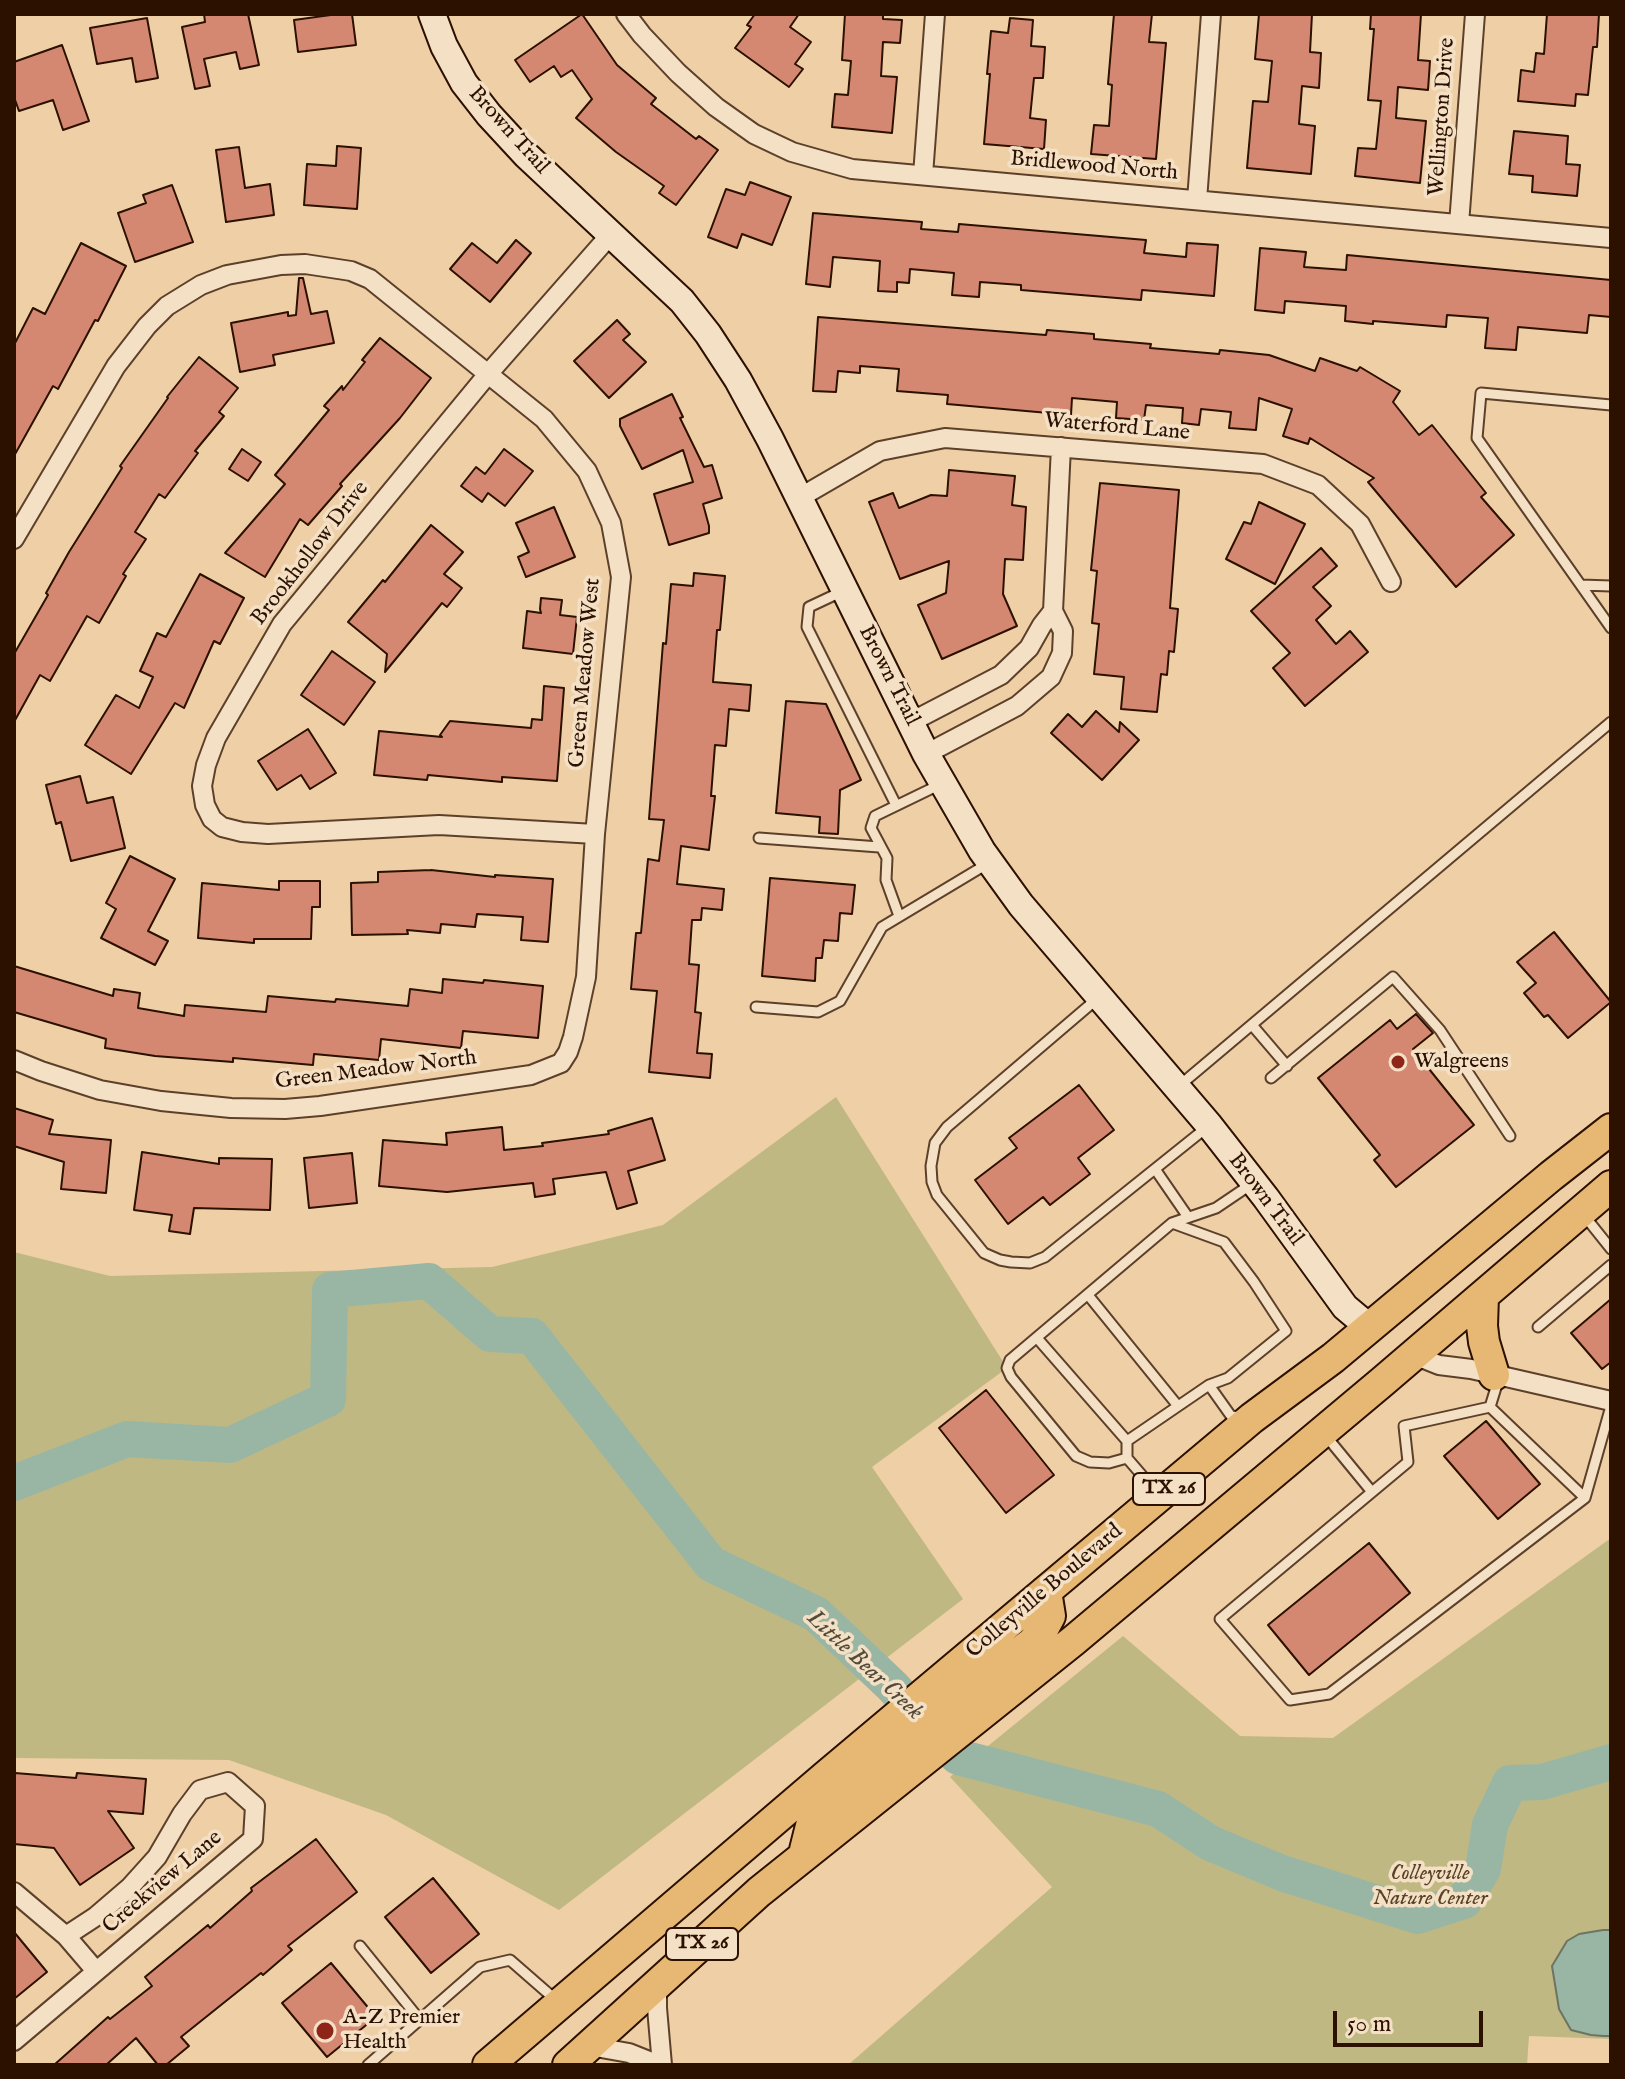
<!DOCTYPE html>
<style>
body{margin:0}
#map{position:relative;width:1625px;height:2079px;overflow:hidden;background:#eecfa6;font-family:"IM FELL English",serif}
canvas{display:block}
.frame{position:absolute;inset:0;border:16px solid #2c1000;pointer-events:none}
.scale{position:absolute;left:1333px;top:2011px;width:150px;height:36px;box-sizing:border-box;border:4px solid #2c1000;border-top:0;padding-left:10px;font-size:24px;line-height:28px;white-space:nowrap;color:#2c1000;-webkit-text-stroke:6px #f4e0c5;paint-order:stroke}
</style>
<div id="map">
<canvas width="1625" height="2079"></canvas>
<div class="frame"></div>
<div class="scale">50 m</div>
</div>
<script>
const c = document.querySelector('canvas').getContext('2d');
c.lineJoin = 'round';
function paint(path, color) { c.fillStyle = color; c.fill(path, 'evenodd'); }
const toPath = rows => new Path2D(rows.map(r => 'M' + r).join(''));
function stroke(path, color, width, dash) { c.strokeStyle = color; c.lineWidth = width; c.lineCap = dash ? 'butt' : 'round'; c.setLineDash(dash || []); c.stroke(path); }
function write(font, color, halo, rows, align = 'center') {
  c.font = font + ' "IM FELL English",serif'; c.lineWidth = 7; c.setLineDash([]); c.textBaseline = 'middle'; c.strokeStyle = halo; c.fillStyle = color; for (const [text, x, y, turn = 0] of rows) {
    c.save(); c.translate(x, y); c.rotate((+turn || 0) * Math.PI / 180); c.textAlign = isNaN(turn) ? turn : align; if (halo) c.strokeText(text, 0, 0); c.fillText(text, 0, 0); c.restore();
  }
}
paint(toPath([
 [836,1097,1007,1368,872,1467,963,1599,559,1910,386,1815,229,1760,14,1758,14,1252,110,1276,492,1267,663,1225],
 [1611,1538,1611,2039,1529,2036,1527,2065,848,2065,1052,1887,950,1777,1123,1636,1240,1736,1333,1738]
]), '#bfb882');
const water = toPath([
 [1603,1930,1611,1930,1611,2036,1603,2036,1591,2035,1571,2030,1559,2009,1552,1966,1567,1941,1579,1934,1603,1930]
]);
paint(water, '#99b6a5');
stroke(water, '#6d7463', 2);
stroke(toPath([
 [14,1483,127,1439,230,1445,328,1399,330,1290,429,1281,490,1334,532,1336,711,1564,816,1614,892,1686,958,1757,1158,1809,1210,1843,1282,1873,1418,1916,1464,1901,1483,1869,1490,1825,1510,1783,1542,1782,1611,1762]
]), '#99b6a5', 36);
const building = toPath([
 [204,14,248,14,259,65,240,69,236,52,204,59,210,86,195,89,182,27,205,22,204,14],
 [338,14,352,14,356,45,298,52,294,20,338,14],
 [582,14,617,65,656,98,651,104,696,139,699,136,718,150,676,205,659,193,664,186,616,152,576,118,592,99,572,70,561,77,554,66,530,82,515,60,582,14],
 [755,14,799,14,790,27,811,42,795,64,803,69,789,87,735,48,751,27,747,25,755,14],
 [845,14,883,14,883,19,902,20,900,43,883,42,881,76,897,77,892,133,832,127,835,94,848,95,851,61,842,60,845,14],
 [1114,14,1152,14,1149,42,1166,43,1156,159,1091,154,1094,125,1109,126,1112,85,1108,84,1114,14],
 [1259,14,1312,14,1310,52,1321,53,1319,88,1302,86,1299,124,1315,126,1311,174,1247,168,1253,101,1268,102,1272,61,1255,59,1259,14],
 [1371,14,1421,14,1418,60,1430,61,1428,90,1398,87,1396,118,1426,121,1420,183,1355,176,1358,148,1376,149,1381,101,1368,100,1374,29,1370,29,1371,14],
 [1547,14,1599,14,1597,47,1593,47,1588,95,1576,94,1575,106,1518,101,1521,70,1534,72,1536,53,1544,54,1547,14],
 [147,18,158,78,136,82,132,58,97,64,90,28,147,18],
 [1010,18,1033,20,1031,46,1045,47,1043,78,1034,78,1030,118,1046,120,1044,149,984,144,990,74,987,74,991,31,1008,33,1010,18],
 [62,45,89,121,63,130,53,100,19,111,14,97,14,62,62,45],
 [1514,131,1568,136,1566,164,1580,165,1577,196,1532,192,1533,176,1509,174,1514,131],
 [337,146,361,148,357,209,304,205,307,164,336,166,337,146],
 [239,147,245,188,270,184,274,215,226,222,216,150,239,147],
 [750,182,791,197,772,245,742,234,737,248,708,237,726,189,745,195,750,182],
 [172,185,193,242,135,262,118,213,146,203,143,195,172,185],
 [813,213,922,222,921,229,958,232,959,224,1146,240,1144,253,1186,257,1187,243,1218,245,1214,296,1142,290,1141,300,1021,290,1021,285,980,282,979,297,952,295,954,273,910,269,909,283,897,282,897,292,878,291,880,261,833,257,830,287,806,284,813,213],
 [516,240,531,253,490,302,450,269,472,243,497,263,516,240],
 [81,243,126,266,98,321,95,320,58,389,53,386,14,456,14,345,33,308,45,314,81,243],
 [1260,248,1306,252,1304,267,1346,270,1347,255,1611,280,1611,317,1589,315,1587,333,1518,327,1516,350,1485,348,1488,318,1447,315,1446,327,1373,321,1373,324,1345,321,1346,306,1285,301,1284,313,1255,310,1260,248],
 [299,278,303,278,311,314,327,311,334,343,273,355,275,365,240,372,231,323,288,312,288,316,296,315,299,278],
 [818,317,1046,335,1047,330,1094,334,1094,339,1151,344,1150,348,1219,354,1220,350,1269,355,1315,371,1320,358,1357,371,1360,367,1400,391,1393,402,1419,435,1432,425,1486,493,1481,497,1514,535,1456,587,1368,482,1374,478,1310,438,1308,444,1283,436,1292,409,1259,398,1256,430,1229,428,1231,412,1201,409,1199,425,1182,423,1183,408,1146,405,1144,420,1116,418,1117,402,1072,398,1071,415,947,404,948,395,897,391,899,369,860,366,860,373,838,371,836,392,813,391,818,317],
 [617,320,630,334,623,340,646,362,609,398,574,361,617,320],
 [380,338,431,378,400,418,340,484,342,486,308,525,300,519,265,577,225,553,285,484,275,475,329,410,324,406,342,386,343,390,365,362,362,360,380,338],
 [199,357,238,388,219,412,224,416,195,451,198,453,165,498,159,494,135,532,146,539,123,574,126,576,99,623,87,616,50,681,40,675,14,722,14,654,48,595,46,593,69,552,122,468,120,466,168,398,167,397,199,357],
 [672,394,683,417,680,418,704,467,712,465,722,498,703,504,709,526,709,533,669,545,654,494,693,482,683,450,642,469,620,426,620,419,672,394],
 [242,449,261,462,248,481,229,469,242,449],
 [504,449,533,471,505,506,488,493,482,502,461,486,476,467,485,474,504,449],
 [949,470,1015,476,1012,505,1026,507,1023,560,1005,559,1003,594,1017,626,942,659,918,605,946,593,949,561,900,579,869,502,893,493,899,508,931,495,947,496,949,470],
 [1100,483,1179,490,1170,608,1178,609,1174,652,1169,651,1167,675,1161,674,1157,712,1121,709,1124,677,1094,674,1099,624,1092,623,1097,571,1091,570,1100,483],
 [1259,502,1305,524,1275,584,1226,559,1244,522,1251,524,1259,502],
 [554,507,575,557,526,577,518,557,529,552,516,523,554,507],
 [431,525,463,552,444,574,462,588,447,607,442,603,385,672,387,654,348,622,383,580,385,582,431,525],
 [1321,548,1337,566,1313,587,1331,606,1316,620,1336,644,1350,631,1368,652,1305,706,1273,668,1290,653,1251,611,1321,548],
 [694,573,725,576,720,630,717,630,713,682,751,685,749,711,729,709,726,746,715,745,711,796,715,796,709,850,681,846,677,884,724,889,722,910,702,908,701,920,692,920,689,964,699,965,695,1012,701,1013,697,1053,712,1054,710,1078,649,1072,657,991,631,989,636,933,641,933,648,859,659,861,664,820,649,819,663,643,666,644,671,584,693,586,694,573],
 [200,574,244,598,220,644,214,641,184,708,175,703,131,774,85,745,116,695,139,708,153,677,140,671,157,633,166,637,200,574],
 [541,598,562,600,560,615,577,617,573,654,523,648,527,611,541,613,540,609,541,598],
 [332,651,375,682,344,725,301,695,332,651],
 [544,686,564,688,557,781,502,777,502,782,428,775,427,780,374,775,379,731,442,737,440,735,450,721,531,728,532,719,542,720,544,686],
 [786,701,826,704,861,780,840,790,838,834,819,833,820,817,776,813,786,701],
 [1096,711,1119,732,1120,722,1139,740,1102,780,1051,733,1068,714,1082,727,1096,711],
 [308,729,336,773,310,789,301,775,277,790,258,761,308,729],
 [80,776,87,803,113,797,125,848,71,861,61,822,56,824,46,785,80,776],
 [130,856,175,879,148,931,168,941,155,965,101,938,116,909,106,903,130,856],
 [431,870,495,877,495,875,553,879,548,942,521,940,523,917,477,914,475,927,441,924,440,933,407,930,408,934,352,935,351,883,378,882,378,872,431,870],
 [770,878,855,885,852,914,840,913,838,941,824,940,822,958,816,958,815,981,762,976,770,878],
 [279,881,320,881,320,907,312,907,311,939,254,939,254,943,198,938,202,883,279,890,279,881],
 [1554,932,1611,1002,1568,1038,1548,1015,1544,1017,1524,993,1536,983,1517,962,1554,932],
 [14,966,113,996,114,989,140,993,138,1008,184,1016,185,1005,266,1012,268,996,335,1002,336,999,408,1006,410,989,442,993,443,979,483,983,484,980,543,986,538,1038,463,1031,461,1048,381,1039,379,1060,314,1054,313,1065,233,1058,233,1062,155,1056,105,1048,106,1039,14,1012,14,966],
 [1416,1014,1433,1033,1413,1049,1474,1125,1396,1187,1374,1160,1380,1155,1318,1078,1390,1020,1397,1029,1416,1014],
 [1079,1085,1114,1130,1078,1158,1090,1174,1050,1205,1043,1197,1008,1224,975,1180,1017,1148,1009,1138,1079,1085],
 [14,1108,53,1120,49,1134,111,1140,106,1193,61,1189,64,1162,14,1146,14,1108],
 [652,1118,665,1160,628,1171,637,1203,617,1209,606,1172,553,1179,555,1194,535,1197,533,1183,447,1192,379,1186,383,1140,447,1145,446,1133,502,1127,504,1150,543,1146,542,1143,609,1134,608,1131,652,1118],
 [142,1152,219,1164,219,1158,272,1159,270,1210,194,1208,190,1234,169,1231,172,1215,134,1210,142,1152],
 [352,1153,357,1203,309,1208,304,1158,352,1153],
 [1611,1299,1611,1362,1602,1369,1571,1333,1611,1299],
 [986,1390,1054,1475,1006,1513,939,1428,986,1390],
 [1486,1421,1540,1484,1498,1519,1444,1456,1486,1421],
 [1369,1543,1410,1593,1309,1675,1268,1625,1369,1543],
 [15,1773,76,1778,77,1773,146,1779,143,1814,108,1811,134,1848,80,1885,54,1848,14,1844,15,1773],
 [316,1839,357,1892,288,1946,292,1950,263,1975,261,1973,181,2037,189,2046,166,2065,158,2065,136,2038,106,2065,54,2065,108,2017,110,2019,152,1986,145,1977,208,1925,210,1928,252,1891,251,1888,316,1839],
 [433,1878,479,1934,431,1973,385,1917,433,1878],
 [14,1932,47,1972,14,1999,14,1932],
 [331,1963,376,2017,327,2057,282,2003,331,1963]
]);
paint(building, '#d48872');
stroke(building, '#2c1000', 2);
const lane = toPath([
 [1611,405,1481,393,1477,438,1611,628],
 [1581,585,1611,586],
 [843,591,809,607,807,627,896,805],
 [759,838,879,847],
 [899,916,886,880,887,858,871,828,875,816,941,784],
 [1098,998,947,1127,935,1143,931,1166,932,1182,937,1195,984,1253,1000,1260,1011,1262,1030,1263,1045,1257,1206,1128],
 [756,1007,818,1012,840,1001,882,927,987,864],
 [1252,1025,1287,1066],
 [1271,1078,1393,977,1440,1030,1510,1136],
 [1179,1086,1611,722],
 [1155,1169,1188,1217],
 [1583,1214,1611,1249],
 [1088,1295,1178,1406],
 [1538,1327,1611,1265],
 [1037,1338,1127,1441],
 [1498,1381,1490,1407,1404,1426,1408,1462,1220,1619,1290,1700,1329,1694,1585,1498,1611,1406],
 [1209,1385,1231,1416,1242,1417],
 [1490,1407,1585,1498],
 [1326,1436,1372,1492],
 [1127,1458,1109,1463,1090,1462,1076,1456,1011,1377,1007,1368,1010,1360,1172,1223,1216,1208,1253,1183],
 [1158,1494,1127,1458,1127,1441,1209,1385,1228,1378,1286,1331,1254,1282,1224,1242,1172,1223],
 [360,1946,420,2020],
 [368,2065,480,1967,510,1960,557,2001]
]);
const street = toPath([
 [626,14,642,35,678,73,716,107,754,134,792,152,852,169,1611,238],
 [923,175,935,14],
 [1197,200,1211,14],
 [1459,224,1475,14],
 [799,498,880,451,945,438,1263,464,1318,485,1360,524,1391,582],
 [14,539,116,366,147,326,167,306,201,285,227,275,281,265,305,264,351,271,370,279,544,419,587,471,611,523,621,577,595,834,586,977,573,1037,568,1052,561,1063,531,1075,320,1106,285,1109,231,1108,161,1101,100,1090,41,1071,14,1060],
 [911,722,1001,675,1029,648,1042,625,1053,611],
 [926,754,1017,706,1051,677,1062,653,1063,631,1053,611,1061,447],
 [595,834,439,825,268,834,242,832,222,827,212,819,205,805,202,786,206,765,216,738,282,624,488,374,611,234],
 [1414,1355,1439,1365,1471,1369,1611,1401],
 [14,1892,66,1936,95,1917,130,1887,157,1857,182,1814,200,1790,228,1782,255,1806,253,1839,14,2041],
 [66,1936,96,1971],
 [657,1985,657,2008,662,2065],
 [590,2046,629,2053,649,2061,654,2065]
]);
const secondary = toPath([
 [432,14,444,46,464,83,489,115,526,155,682,301,708,334,738,380,770,439,926,754,982,851,1021,905,1209,1125,1266,1198,1345,1307,1370,1328]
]);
const primary = toPath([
 [1483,1296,1482,1326,1484,1342,1494,1375],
 [805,1850,811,1826,826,1811,978,1684,1032,1643,1042,1631,1050,1616,1046,1591],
 [488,2065,826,1776,1252,1418,1333,1358,1551,1176,1611,1129],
 [568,2065,759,1892,1073,1641,1382,1382,1611,1186]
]);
stroke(lane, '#5c402a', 13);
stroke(street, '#5c402a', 22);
stroke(secondary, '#2c1000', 30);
stroke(primary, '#2c1000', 34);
stroke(lane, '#f4e0c5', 9);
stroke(street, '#f4e0c5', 18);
stroke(secondary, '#f4e0c5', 26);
stroke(primary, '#e7b873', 30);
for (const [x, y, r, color] of [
 [1398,1062,8,"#8f2418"],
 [325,2031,10,"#8f2418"]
]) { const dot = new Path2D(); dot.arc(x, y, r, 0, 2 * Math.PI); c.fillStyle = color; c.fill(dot); stroke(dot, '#f4e0c5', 3); }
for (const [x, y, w] of [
 [1169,1489,72],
 [702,1944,72]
]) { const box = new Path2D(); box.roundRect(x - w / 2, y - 16, w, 32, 6); c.fillStyle = '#f4e0c5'; c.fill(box); stroke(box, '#2c1000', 2); }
write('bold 20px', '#2c1000', null, [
 ["TX 26",1169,1489],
 ["TX 26",702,1944]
]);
write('22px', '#2c1000', '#f4e0c5', [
 ["Wellington Drive",1443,117,-86],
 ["Brown Trail",508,131,48],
 ["Bridlewood North",1094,167,5],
 ["Waterford Lane",1117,428,5],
 ["Brookhollow Drive",311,554,-52],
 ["Green Meadow West",586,673,-85],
 ["Brown Trail",888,676,63],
 ["Green Meadow North",376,1071,-7],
 ["Brown Trail",1265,1200,53],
 ["Colleyville Boulevard",1045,1592,-40],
 ["Creekview Lane",163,1883,-40]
]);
write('22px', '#2c1000', '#f4e0c5', [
 ["Walgreens",1414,1062],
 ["A-Z Premier",343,2018],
 ["Health",343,2043]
], 'left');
write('italic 22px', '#584227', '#f4e0c5', [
 ["Colleyville",1430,1874],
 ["Nature Center",1430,1899]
]);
write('italic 24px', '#524a3a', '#f4e0c5', [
 ["Little Bear Creek",864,1666,43]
]);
</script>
